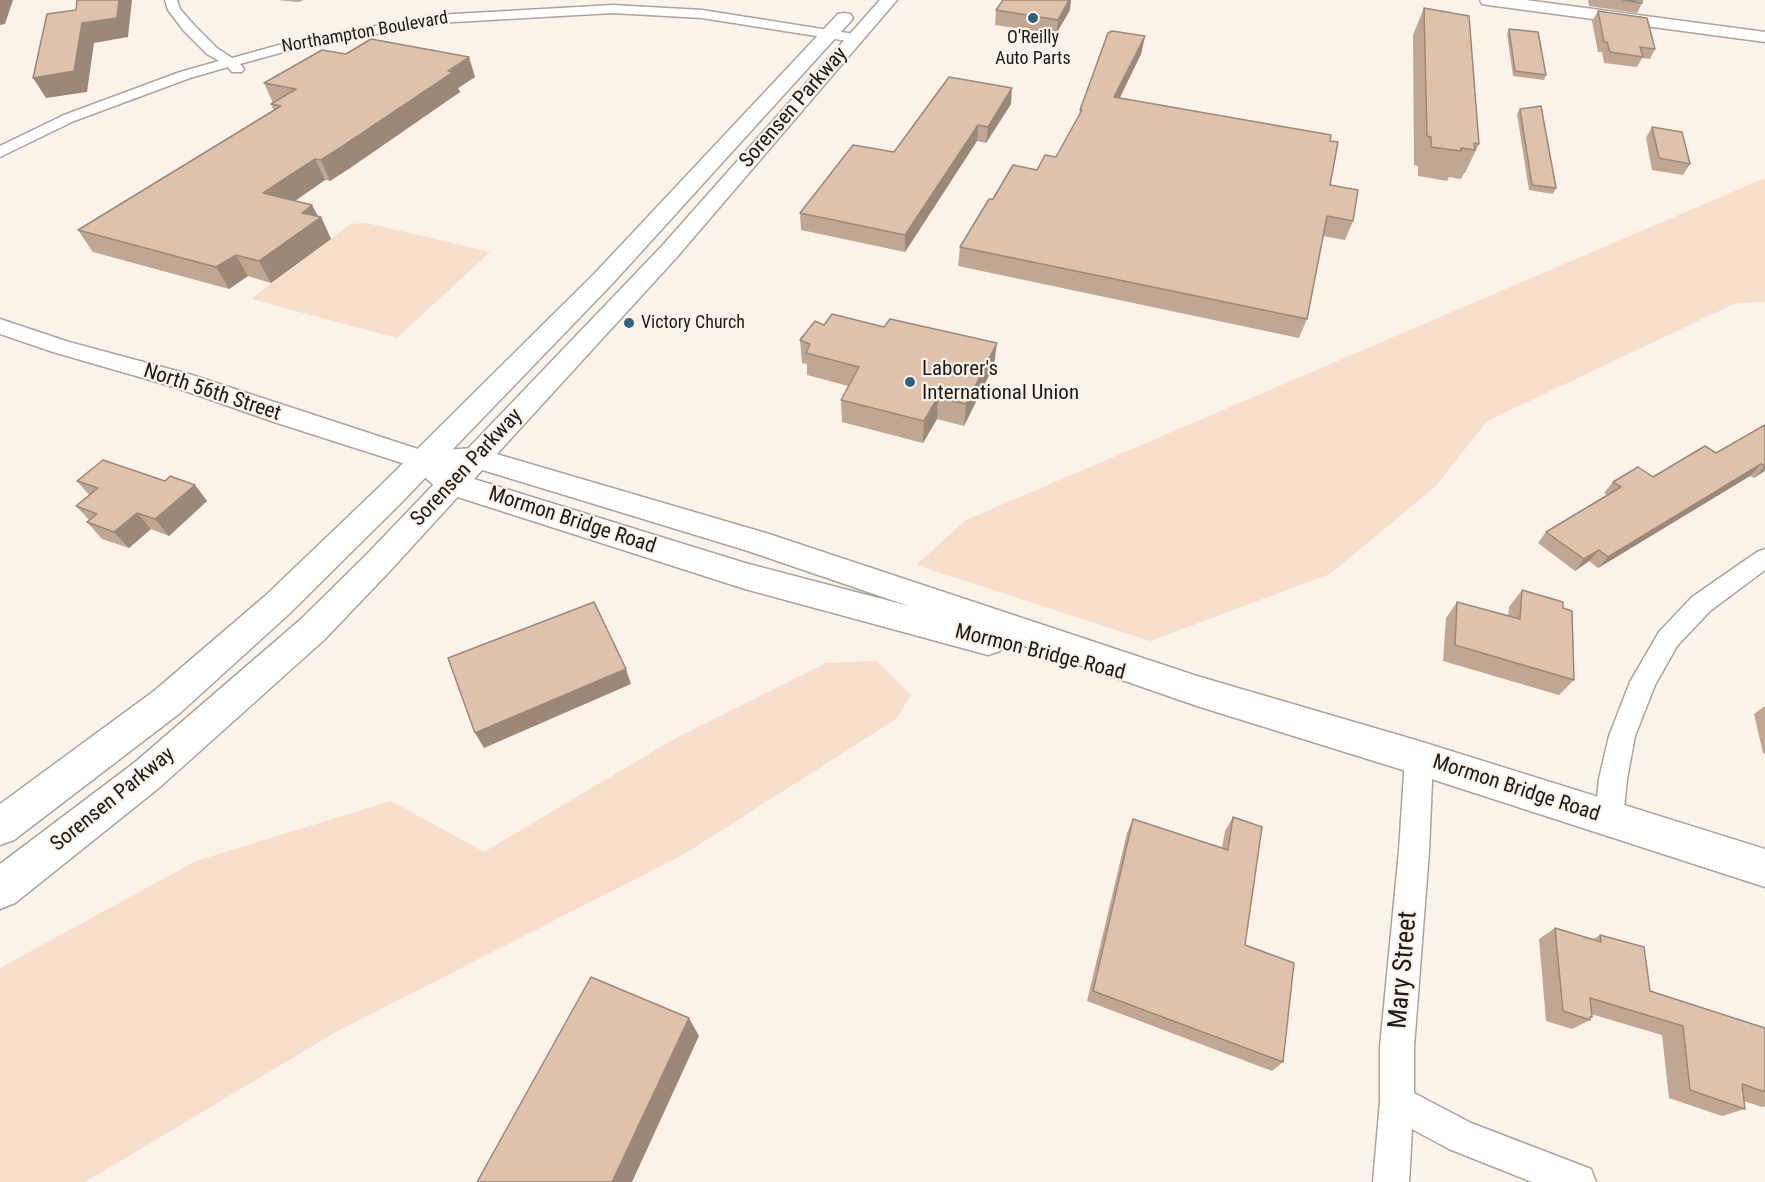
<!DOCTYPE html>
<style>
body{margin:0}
canvas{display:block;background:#fbf2ea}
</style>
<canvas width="1765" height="1182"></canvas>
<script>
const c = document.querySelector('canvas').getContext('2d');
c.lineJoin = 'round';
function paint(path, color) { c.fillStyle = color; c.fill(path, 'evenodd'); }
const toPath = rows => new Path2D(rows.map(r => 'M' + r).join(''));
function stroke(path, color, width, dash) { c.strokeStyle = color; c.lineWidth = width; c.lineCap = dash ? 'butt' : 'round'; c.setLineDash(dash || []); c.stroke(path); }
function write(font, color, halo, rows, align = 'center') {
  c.font = font + ' "Roboto Condensed",sans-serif'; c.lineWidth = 4.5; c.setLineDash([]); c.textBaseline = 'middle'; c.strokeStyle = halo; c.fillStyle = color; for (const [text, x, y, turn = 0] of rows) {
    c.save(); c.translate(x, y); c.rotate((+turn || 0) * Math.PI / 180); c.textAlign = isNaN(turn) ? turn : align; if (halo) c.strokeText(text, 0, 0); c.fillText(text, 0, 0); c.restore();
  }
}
paint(toPath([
 [1765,178,1765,302,1736,303,1487,421,1436,486,1330,574,1150,641,916,565,966,520],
 [367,223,490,252,397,338,251,299,351,224],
 [877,661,911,695,896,719,686,853,336,1032,85,1182,0,1182,0,968,196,861,391,801,484,852,674,739,826,663]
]), '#f6deca');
const minor = toPath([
 [165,0,177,0,180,9,194,25,217,48,232,58,297,40,437,15,613,5,702,10,854,34,861,38,854,42,702,18,613,13,437,23,298,48,240,64,244,69,242,72,232,72,228,67,190,78,74,121,0,157,0,146,64,115,180,72,219,61,207,54,184,31,168,10,165,0],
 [1765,549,1765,570,1710,611,1677,646,1655,685,1635,736,1627,779,1623,818,1619,827,1609,831,1599,827,1595,818,1599,779,1609,736,1630,682,1659,632,1692,597,1757,552,1765,549],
 [1419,746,1429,749,1433,758,1429,851,1414,1047,1414,1093,1471,1123,1591,1169,1596,1182,1532,1182,1449,1149,1412,1129,1409,1182,1373,1182,1380,1102,1380,1047,1399,851,1405,758,1409,749,1419,746]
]);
const tertiary = toPath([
 [0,319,69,342,192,375,433,454,437,461,433,468,424,470,274,422,174,387,53,352,0,334,0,319]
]);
const secondary = toPath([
 [1480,0,1526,0,1765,32,1765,42,1488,5,1482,4,1480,0],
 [476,448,769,534,1197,676,1419,741,1765,849,1765,887,1419,775,1197,706,1004,639,1000,651,988,655,745,589,442,492,414,468,409,461,414,454,424,451,476,448],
 [476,468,748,551,909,606,745,563,464,476,455,469,476,468]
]);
const primary = toPath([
 [880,0,897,0,677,257,389,572,324,640,160,787,15,903,0,909,0,864,134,763,300,620,367,554,661,247,880,0],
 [844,13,850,14,853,18,850,22,613,283,400,504,289,614,180,713,14,840,0,845,0,804,154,691,265,596,378,488,595,273,838,14,844,13]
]);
stroke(minor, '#aca39c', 3);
stroke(tertiary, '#aca39c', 3);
stroke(secondary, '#aca39c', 3);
stroke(primary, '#aca39c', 3);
paint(minor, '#fff');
paint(tertiary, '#fff');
paint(secondary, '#fff');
paint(primary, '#fff');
paint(toPath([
 [277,0,304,0,298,2],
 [1588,0,1642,0,1642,3,1637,13,1589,6],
 [1424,8,1479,144,1465,173,1464,173,1461,179,1449,177,1447,181,1418,176,1418,166,1414,165,1413,35],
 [996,10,1070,10,1056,34,995,25],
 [1598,11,1655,49,1650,59,1642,58,1637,67,1604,63,1602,52,1598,52,1592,21],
 [1509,29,1546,75,1544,80,1513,76,1507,34],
 [1145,36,1141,54,1120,98,1330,141,1330,185,1353,221,1345,240,1323,236,1307,319,1299,338,958,266,960,247,993,199,1056,157,1079,115,1080,110],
 [475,77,458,88,460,92,350,168,330,181,325,180,295,201,318,216,321,217,331,239,271,283,248,276,229,289,93,252,78,230,274,111,271,104,273,103,264,83],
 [1011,104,986,143,977,141,905,252,801,230,800,213,894,152],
 [1520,109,1556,188,1553,194,1529,190,1517,114],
 [1652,127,1690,164,1683,175,1652,170,1646,138],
 [824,325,994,365,964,426,937,419,923,443,842,422,841,400,848,386,807,375,807,364,802,363,800,340],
 [1765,425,1765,471,1754,478,1750,476,1598,568,1589,561,1575,571,1538,543,1546,532,1607,495,1604,493,1613,482,1653,477,1716,453],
 [77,481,165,481,195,485,207,501,169,536,151,529,129,548,102,539,87,522,89,520,76,506,89,495],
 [1522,590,1563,608,1574,680,1559,695,1443,661,1446,618,1457,602,1508,616,1509,607],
 [1765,706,1765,754,1763,753,1754,714],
 [1233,817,1245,945,1283,1062,1272,1071,1087,1001,1127,833,1133,819,1222,848,1225,831],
 [1555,928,1593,939,1600,935,1650,991,1765,1028,1765,1106,1762,1107,1744,1101,1745,1109,1722,1116,1669,1098,1662,1035,1591,1014,1592,1017,1590,1019,1590,1020,1572,1029,1546,1021,1539,939]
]), '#bfa793');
paint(toPath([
 [0,0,13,0,5,24,0,25],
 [119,0,132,0,128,37,94,43,87,92,46,98,33,78,82,23],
 [1069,0,1071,0,1070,10,1056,34,1058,20],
 [1145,36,1141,54,1111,115,1114,97],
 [469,57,475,77,458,88,460,92,350,168,330,181,321,160],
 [1012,88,1011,104,986,143,988,127],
 [978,125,977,141,905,252,905,235],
 [315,159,325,180,274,215,263,193],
 [312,205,319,218,321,217,331,239,271,283,259,261,302,213],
 [236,255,248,276,229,289,216,267],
 [997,343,994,365,964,426,966,404],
 [938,397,937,419,923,443,924,421],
 [1761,464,1750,476,1598,568,1608,557],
 [1765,466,1764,471,1754,478],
 [195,485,207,501,169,536,155,519],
 [137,513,151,529,129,548,114,532],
 [1599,550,1589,561,1575,571,1584,559],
 [626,669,631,684,484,748,475,733],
 [689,1018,699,1036,632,1182,612,1182]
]), '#9b8878');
const building = toPath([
 [77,0,119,0,117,18,82,23,74,71,33,78,47,14,76,10,77,0],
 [1003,0,1069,0,1058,20,996,10,1003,0],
 [1623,0,1642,0,1642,3,1623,0],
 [1424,8,1469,16,1479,144,1474,143,1475,150,1461,148,1461,151,1431,147,1431,137,1427,136,1424,8],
 [1598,11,1647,18,1655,49,1640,47,1643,57,1610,52,1607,42,1604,42,1598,11],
 [1509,29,1538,32,1546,75,1515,71,1509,29],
 [1112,31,1145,36,1114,97,1331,135,1330,141,1338,142,1330,185,1358,190,1353,221,1327,216,1307,319,960,247,989,199,993,199,1013,165,1037,170,1045,155,1056,157,1082,110,1080,110,1108,33,1112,31],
 [371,39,469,57,448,71,453,72,341,147,321,160,315,159,263,193,312,205,302,213,321,217,259,261,236,255,216,267,78,230,281,106,271,104,296,89,264,83,322,50,346,54,371,39],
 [949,77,1012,88,988,127,978,125,905,235,800,213,853,145,894,152,949,77],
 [1541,106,1556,188,1532,185,1520,109,1541,106],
 [1652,127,1682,132,1690,164,1659,158,1652,127],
 [832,314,884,327,890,319,997,343,966,404,938,397,924,421,841,400,859,367,806,353,810,344,800,340,815,321,824,325,832,314],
 [1765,425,1765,466,1761,464,1608,557,1599,550,1584,559,1546,532,1621,487,1613,482,1638,467,1653,477,1705,446,1716,453,1765,425],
 [103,460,165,481,170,476,195,485,155,519,137,513,114,532,87,522,97,514,76,506,98,488,77,481,103,460],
 [1522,590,1563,602,1563,608,1572,611,1574,680,1455,645,1457,602,1520,619,1522,590],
 [594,602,626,669,475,733,448,658,594,602],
 [1233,817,1262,827,1245,945,1294,963,1283,1062,1093,991,1133,819,1228,850,1233,817],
 [1555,928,1601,942,1600,935,1644,947,1650,991,1765,1028,1765,1092,1742,1084,1745,1109,1690,1090,1683,1026,1590,998,1592,1017,1590,1017,1590,1020,1563,1011,1555,928],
 [591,977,689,1018,612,1182,477,1182,591,977]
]);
paint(building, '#dec2ab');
stroke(building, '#9b8878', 1.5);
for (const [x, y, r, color] of [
 [1033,18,6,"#2e627f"],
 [629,323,6,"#2e627f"],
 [910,382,6,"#2e627f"]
]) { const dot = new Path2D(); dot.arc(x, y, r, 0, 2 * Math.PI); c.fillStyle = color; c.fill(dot); stroke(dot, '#fbf2ea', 2); }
write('18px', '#1d1a17', '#fbf2ea', [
 ["Northampton Boulevard",365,33,-10]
]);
write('18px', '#1d1a17', '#fbf2ea', [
 ["O'Reilly",1033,38],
 ["Auto Parts",1033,59],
 ["Victory Church",641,323,"left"]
]);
write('21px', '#1d1a17', '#fbf2ea', [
 ["Sorensen Parkway",794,108,-49],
 ["North 56th Street",212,393,18],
 ["Sorensen Parkway",467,468,-47],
 ["Mormon Bridge Road",572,521,18],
 ["Mormon Bridge Road",1040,653,14],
 ["Mormon Bridge Road",1516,789,18],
 ["Sorensen Parkway",113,800,-39]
]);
write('21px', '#1d1a17', '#fbf2ea', [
 ["Laborer's",922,370],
 ["International Union",922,394]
], 'left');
write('26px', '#1d1a17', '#fbf2ea', [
 ["Mary Street",1404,970,-85]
]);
</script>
